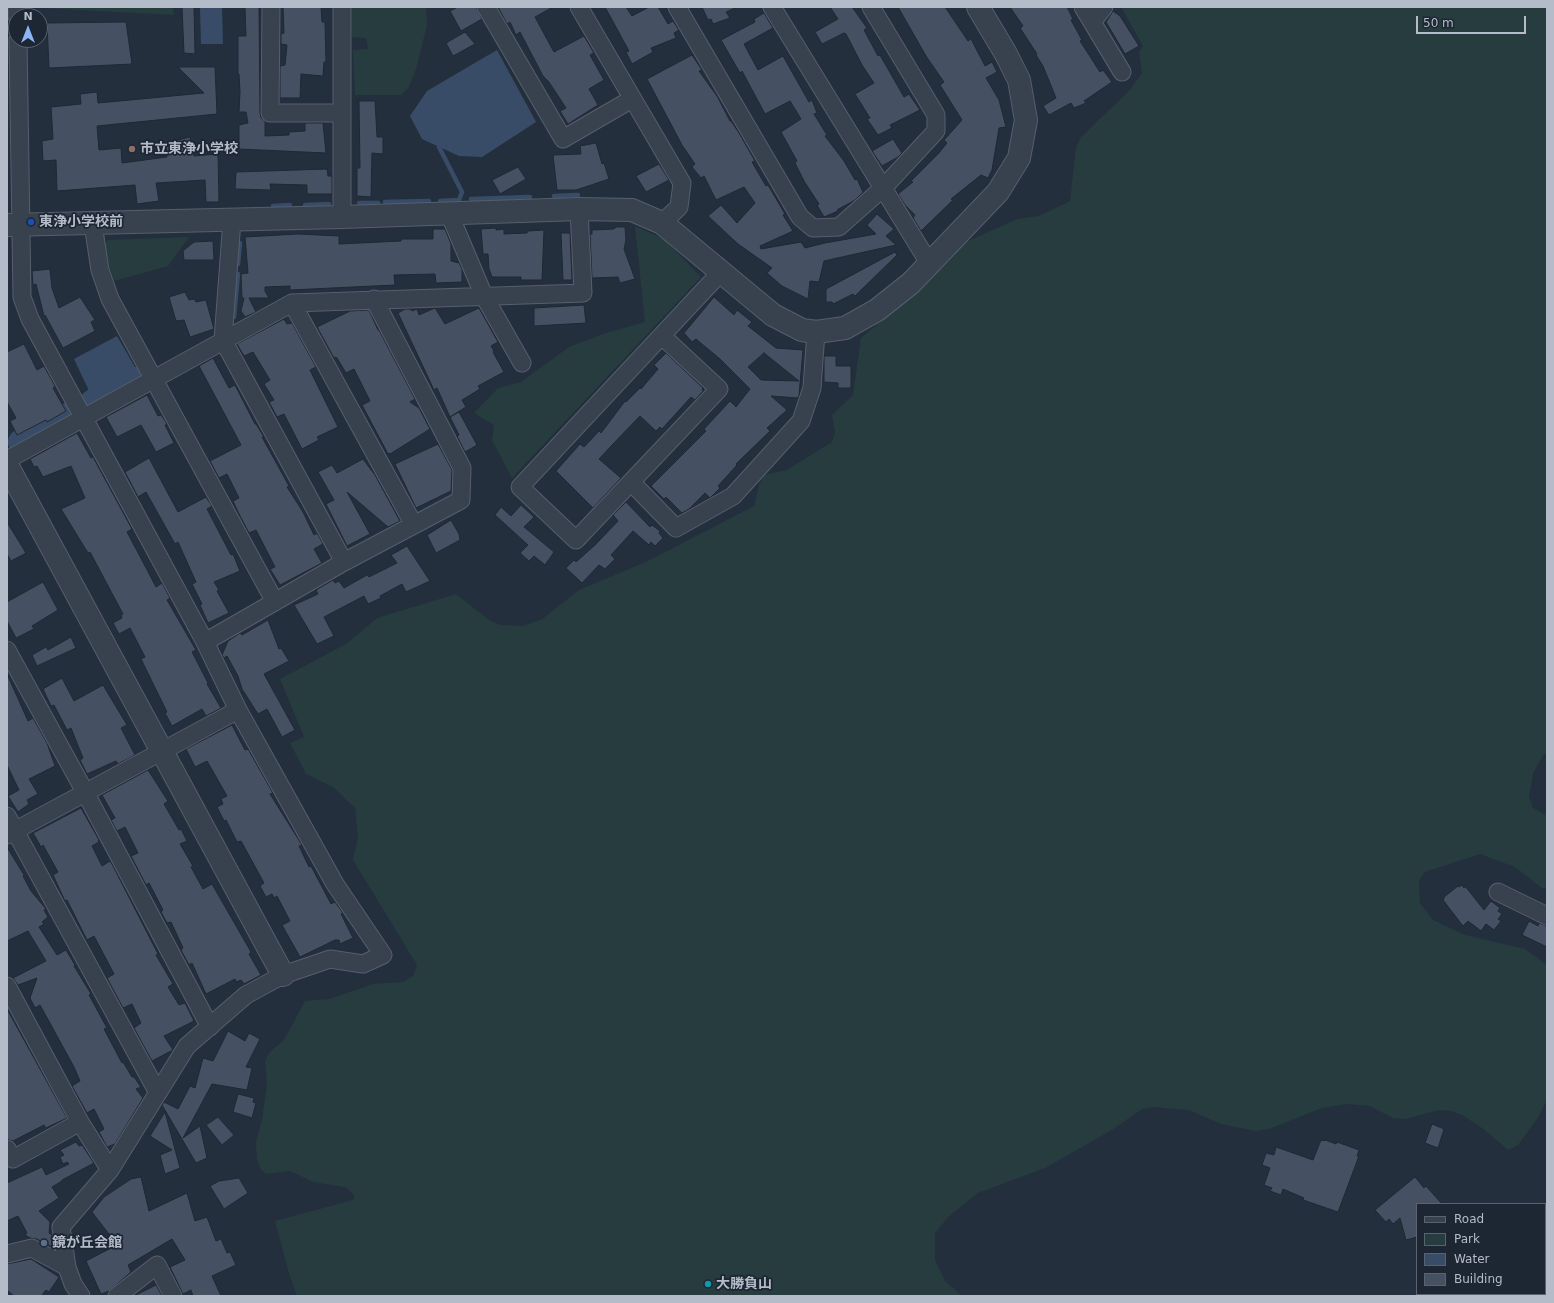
<!DOCTYPE html>
<meta charset="utf-8">
<style>
body{margin:0}
#map{position:relative;width:1554px;height:1303px;overflow:hidden;background:#242f3e;font-family:"DejaVu Sans",sans-serif}
canvas{display:block}
.frame{position:absolute;inset:0;border:8px solid #b4bcc9;pointer-events:none}
.legend{position:absolute;left:1416px;top:1203px;width:130px;height:92px;box-sizing:border-box;background:#1d2633;border:1px solid #59626f;margin:0;padding:5px 7px;list-style:none;font-size:12px;color:#b4bcc9}
.legend li{display:flex;align-items:center;gap:8px;height:20px}
.legend b{width:20px;border:1px solid #59626f}
.north{position:absolute;left:8px;top:8px;width:40px;height:40px;box-sizing:border-box;background:#1d2633;border:1px solid #59626f;border-radius:50%;rotate:0deg;font-size:11px;font-weight:700;line-height:16px;text-align:center;color:#b4bcc9}
.north::after{content:'';display:block;margin:auto;width:14px;height:18px;background:#8ab4f8;clip-path:polygon(50% 0,100% 100%,50% 72%,0 100%)}
.scale{position:absolute;left:1416px;top:16px;width:110px;height:18px;box-sizing:border-box;border:2px solid #b4bcc9;border-top:0;padding-left:5px;font-size:12px;line-height:14px;white-space:nowrap;color:#b4bcc9;-webkit-text-stroke:3px #1d2633;paint-order:stroke}
</style>
<div id="map">
<canvas width="1554" height="1303"></canvas>
<div class="frame"></div>
<ul class="legend">
<li><b style="height:5px;background:#38414e"></b>Road</li>
<li><b style="height:11px;background:#263c3f"></b>Park</li>
<li><b style="height:11px;background:#394c67"></b>Water</li>
<li><b style="height:11px;background:#455162"></b>Building</li>
</ul>
<div class="north">N</div>
<div class="scale">50 m</div>
</div>
<script>
const c = document.querySelector('canvas').getContext('2d');
c.lineJoin = 'round';
function paint(path, color) { c.fillStyle = color; c.fill(path, 'evenodd'); }
const toPath = rows => new Path2D(rows.map(r => 'M' + r).join(''));
function stroke(path, color, width, dash) { c.strokeStyle = color; c.lineWidth = width; c.lineCap = dash ? 'butt' : 'round'; c.setLineDash(dash || []); c.stroke(path); }
function write(font, color, halo, rows, align = 'center') {
  c.font = font + ' "DejaVu Sans","Noto Sans JP",sans-serif'; c.lineWidth = 3.5; c.setLineDash([]); c.textBaseline = 'middle'; c.strokeStyle = halo; c.fillStyle = color; for (const [text, x, y, turn = 0] of rows) {
    c.save(); c.translate(x, y); c.rotate((+turn || 0) * Math.PI / 180); c.textAlign = isNaN(turn) ? turn : align; if (halo) c.strokeText(text, 0, 0); c.fillText(text, 0, 0); c.restore();
  }
}
paint(toPath([
 [42,7,173,7,174,15,43,8],
 [349,7,426,7,427,25,416,69,409,87,401,95,355,95,353,50,368,49,366,38,352,37],
 [1121,7,1547,7,1547,753,1543,755,1533,774,1529,797,1533,808,1547,816,1547,888,1542,888,1515,867,1480,854,1425,872,1419,881,1420,903,1433,920,1465,935,1525,949,1547,965,1547,1100,1537,1119,1518,1145,1508,1150,1482,1128,1462,1115,1451,1111,1439,1110,1405,1119,1393,1118,1370,1106,1346,1104,1322,1108,1269,1129,1256,1131,1221,1124,1189,1110,1153,1107,1142,1109,1112,1130,1045,1168,978,1193,950,1215,935,1233,935,1260,945,1281,962,1296,297,1296,290,1277,275,1221,353,1200,354,1195,345,1187,313,1182,290,1171,266,1174,261,1170,257,1159,256,1141,262,1120,267,1084,265,1061,270,1052,284,1040,305,1001,329,999,373,984,403,982,413,976,417,965,353,860,358,837,355,808,333,787,306,774,290,743,304,737,280,679,346,644,377,618,456,594,489,620,500,625,523,626,541,620,579,590,646,562,754,506,759,485,764,475,787,470,832,442,835,432,832,415,853,395,861,338,914,294,964,243,1017,219,1039,216,1070,201,1076,147,1081,137,1129,91,1142,73,1139,52,1143,46],
 [635,226,664,239,701,277,512,478,492,440,494,425,474,413,498,388,521,382,569,347,603,334,645,322],
 [189,237,168,266,114,281,109,265,105,243,108,240]
]), '#263c3f');
paint(toPath([
 [200,7,222,7,223,44,201,44],
 [497,50,536,122,482,157,459,156,422,139,410,116,427,91],
 [117,336,136,369,91,395,74,359]
]), '#394c67');
stroke(toPath([
 [439,147,462,192,459,200,440,201],
 [554,196,578,195],
 [471,199,530,197],
 [385,202,429,201],
 [359,203,378,203],
 [305,205,329,204],
 [273,206,290,205],
 [238,264,240,243],
 [234,317,238,274]
]), '#394c67', 4.5);
stroke(toPath([
 [93,402,136,380],
 [45,428,70,415],
 [21,442,37,433]
]), '#394c67', 26);
const building = toPath([
 [182,7,194,7,195,54,184,53,182,7],
 [245,7,259,7,260,113,261,118,265,121,265,136,289,135,289,132,305,131,305,123,323,123,326,153,239,149,239,125,248,123,246,112,239,112,240,92,239,74,238,74,238,36,246,36,245,7],
 [283,7,321,7,322,22,325,22,326,62,324,62,323,76,301,74,300,98,280,98,280,66,285,65,287,45,281,44,281,34,284,33,283,7],
 [458,7,476,7,482,19,461,31,450,11,458,7],
 [498,7,553,7,535,17,554,52,584,36,594,53,590,55,604,80,589,89,598,105,568,124,560,111,566,108,549,82,543,76,520,32,516,35,510,22,507,24,498,7],
 [605,7,626,7,632,16,649,7,658,7,668,24,673,21,679,30,674,33,676,38,651,48,653,52,632,64,626,52,629,51,605,7],
 [702,7,737,7,726,12,730,18,713,24,711,19,708,20,702,7],
 [830,7,852,7,867,28,864,30,878,56,880,55,904,97,909,94,920,110,890,125,892,128,878,135,867,119,870,118,855,94,874,83,862,65,846,34,844,33,822,44,815,32,838,19,830,7],
 [898,7,945,7,968,41,971,39,985,66,992,62,997,72,986,78,999,100,1006,127,999,128,992,170,988,178,981,175,951,199,953,200,921,231,913,218,915,215,905,205,898,194,913,182,911,181,938,154,947,143,944,140,962,120,940,85,944,82,926,56,898,7],
 [1010,7,1067,7,1073,19,1071,20,1082,40,1080,41,1100,72,1103,70,1112,82,1084,101,1086,103,1074,108,1071,103,1049,115,1043,106,1056,98,1043,66,1036,55,1037,54,1020,28,1023,26,1010,7],
 [1113,11,1120,16,1139,46,1125,54,1106,22,1113,11],
 [764,13,773,28,744,44,758,70,783,56,809,102,812,100,817,113,814,114,827,135,825,136,844,161,855,180,857,179,863,192,855,200,837,210,838,211,824,217,817,205,819,204,804,181,795,163,797,161,781,132,801,119,790,101,765,114,742,71,740,73,721,40,755,22,754,19,764,13],
 [126,22,132,64,49,68,47,23,126,22],
 [465,32,475,44,453,56,446,43,465,32],
 [692,55,702,70,699,71,717,96,730,121,731,121,739,133,755,161,752,162,766,186,768,185,785,214,783,215,793,231,760,246,761,249,801,242,805,248,825,243,876,234,867,225,877,214,894,229,886,236,896,245,824,261,819,282,810,281,808,299,782,286,767,273,772,268,738,244,708,216,721,205,737,223,755,203,744,187,716,200,704,176,701,178,692,167,695,164,682,145,647,79,692,55],
 [178,67,215,67,217,114,97,126,99,150,121,148,122,163,167,157,166,143,190,137,194,156,218,154,219,202,206,202,205,180,156,183,159,201,137,204,135,185,57,191,56,160,43,161,42,141,53,139,51,107,81,104,80,94,97,92,98,103,204,93,178,67],
 [359,101,375,101,377,137,383,137,383,154,372,153,371,197,357,196,357,168,360,168,359,101],
 [893,139,902,153,898,157,882,166,872,151,893,139],
 [596,143,602,164,604,163,609,179,576,190,557,190,553,155,581,154,580,146,596,143],
 [659,164,669,180,646,192,636,176,659,164],
 [518,167,526,179,500,194,492,180,518,167],
 [327,169,328,176,332,176,332,194,307,194,307,185,270,184,271,190,235,189,236,172,327,169],
 [616,227,625,227,626,240,624,249,635,279,620,283,618,277,592,278,590,234,592,234,592,230,614,229,616,227],
 [496,228,496,230,504,229,504,234,527,233,528,231,544,230,542,280,521,280,521,277,492,277,489,269,488,254,483,254,481,229,496,228],
 [433,229,445,229,451,244,451,261,459,263,462,269,462,282,436,283,435,274,394,275,395,285,290,290,290,286,265,287,265,291,269,298,249,298,256,312,245,317,241,311,244,298,242,298,241,274,248,273,245,237,298,234,339,236,339,244,401,241,401,239,433,239,433,229],
 [561,233,570,233,572,280,563,280,561,233],
 [213,241,214,260,184,260,183,251,194,242,213,241],
 [895,252,897,255,855,296,853,294,833,304,832,302,826,302,826,289,895,252],
 [50,269,52,288,59,308,80,297,95,320,91,322,95,331,63,348,45,315,44,316,36,284,33,285,32,271,50,269],
 [185,292,189,300,194,299,196,302,206,300,214,329,190,337,184,320,176,321,169,297,185,292],
 [714,297,734,315,737,310,752,322,748,326,776,348,803,350,799,395,798,398,771,396,787,410,767,428,770,431,736,464,737,465,718,486,720,488,710,498,705,493,689,509,682,513,666,497,664,499,651,486,706,431,704,429,730,401,736,407,750,389,720,359,696,339,692,342,684,333,714,297],
 [764,353,799,381,761,380,748,367,764,353],
 [584,305,586,323,534,326,534,308,584,305],
 [435,308,445,324,479,308,498,342,491,346,494,351,493,352,504,372,478,386,480,389,462,400,466,407,450,417,437,388,434,390,398,313,405,309,410,309,412,311,417,309,419,315,435,308],
 [369,310,378,330,379,330,415,399,410,402,419,408,430,429,390,454,389,453,388,454,362,405,370,401,354,369,346,373,337,358,336,357,334,358,317,327,350,311,369,310],
 [284,319,287,324,292,323,316,367,310,370,338,427,317,437,319,440,302,449,284,414,277,417,269,402,274,400,264,384,270,380,253,352,244,356,237,344,284,319],
 [24,344,37,370,44,366,55,386,53,388,66,411,47,422,46,420,17,435,10,421,16,418,7,402,7,352,24,344],
 [666,353,703,388,702,389,703,391,695,400,691,397,662,429,660,427,656,431,640,416,613,444,599,459,621,478,593,508,556,471,580,444,584,447,599,431,601,433,625,401,626,402,640,388,641,389,658,369,654,365,666,353],
 [824,356,836,356,836,366,851,366,851,388,838,388,838,383,824,382,824,356],
 [213,358,229,388,235,385,255,424,256,424,264,437,262,437,289,486,287,487,303,512,314,535,317,533,323,544,314,549,322,563,280,585,270,569,275,567,256,530,249,533,240,516,233,501,239,498,227,474,219,478,210,461,241,445,199,366,213,358],
 [147,395,158,416,161,415,166,422,167,425,165,425,174,443,156,452,141,425,117,437,106,417,147,395],
 [459,412,477,445,465,452,457,436,459,435,450,417,459,412],
 [77,433,91,458,93,457,132,529,127,532,144,564,156,587,162,583,170,598,167,600,196,650,192,652,208,683,207,684,221,708,206,716,202,709,172,726,165,713,167,712,141,659,145,657,130,628,119,634,113,623,122,618,121,615,123,614,90,552,88,553,61,509,85,498,71,466,43,477,37,466,34,467,30,459,77,433],
 [438,444,452,470,451,491,416,508,395,464,438,444],
 [149,458,178,512,206,497,212,506,207,509,231,555,233,554,240,571,214,582,219,590,217,591,229,613,208,623,200,605,202,604,192,584,196,582,178,542,175,544,146,492,138,497,125,472,149,458],
 [363,459,375,475,400,521,388,527,347,492,370,534,347,546,326,504,334,500,318,472,332,465,337,473,363,459],
 [626,502,650,527,652,525,660,531,659,533,663,538,655,546,651,542,649,545,633,531,611,555,615,559,605,569,599,565,582,583,566,568,574,560,576,562,596,544,618,521,613,515,626,502],
 [521,505,534,517,524,527,554,552,545,565,534,556,529,561,520,553,528,545,495,515,501,507,511,516,521,505],
 [451,520,459,534,460,540,436,553,427,535,451,520],
 [7,522,26,553,11,561,7,554,7,522],
 [407,546,430,581,406,592,402,584,380,596,381,598,368,604,364,596,324,617,334,636,317,644,294,605,318,594,316,590,333,580,335,583,339,581,344,588,367,575,369,577,397,563,391,555,407,546],
 [43,582,58,610,32,626,34,629,16,638,7,621,7,602,43,582],
 [268,620,279,649,281,648,289,661,264,674,295,730,282,737,267,709,258,714,242,689,238,676,227,656,224,658,222,655,228,641,240,633,242,635,268,620],
 [71,637,76,648,37,666,32,655,46,647,48,650,71,637],
 [7,674,28,721,33,718,47,743,55,766,29,779,38,794,27,800,29,804,18,812,8,796,19,790,7,765,7,674],
 [62,678,74,701,103,685,127,725,121,728,135,755,118,764,116,761,87,774,80,760,83,758,71,728,67,730,54,705,51,706,43,689,62,678],
 [232,725,245,750,248,749,273,793,270,794,302,845,299,846,309,867,311,866,331,904,335,902,343,913,341,914,353,938,340,944,339,940,335,940,300,957,282,925,290,921,277,896,274,898,272,894,266,897,260,886,264,883,241,841,237,842,226,820,224,821,217,807,223,804,221,799,227,796,207,761,195,767,186,749,232,725],
 [148,770,168,801,164,804,179,830,181,829,187,841,180,844,193,866,191,867,203,889,212,884,251,952,249,954,261,975,244,984,241,980,236,982,235,979,206,994,192,963,189,965,181,950,183,948,171,922,167,923,161,912,163,910,149,883,146,885,131,856,138,853,125,827,117,831,111,820,115,818,102,795,148,770],
 [81,808,99,840,98,841,99,842,92,846,102,866,110,861,112,864,158,954,156,955,173,984,168,987,179,1005,185,1003,194,1021,164,1036,173,1050,152,1061,134,1028,141,1023,132,1004,123,1008,107,978,114,974,94,936,87,940,67,900,65,901,53,875,58,872,43,845,41,847,33,833,81,808],
 [7,847,24,875,23,876,31,891,46,909,44,910,48,917,42,922,44,924,39,927,57,955,66,950,75,965,74,966,91,994,89,995,107,1028,104,1029,122,1063,123,1062,132,1077,134,1077,141,1087,136,1089,143,1098,115,1144,107,1147,99,1132,104,1129,94,1109,87,1113,72,1086,80,1081,74,1067,40,1005,35,1008,30,998,37,978,18,985,13,978,46,961,28,931,7,941,7,847],
 [1462,885,1464,888,1465,886,1484,910,1491,901,1500,908,1498,911,1502,914,1498,919,1501,921,1494,930,1486,924,1481,931,1468,921,1463,926,1443,900,1444,899,1444,897,1458,886,1459,887,1462,885],
 [1529,921,1538,926,1539,923,1547,926,1547,947,1522,935,1529,921],
 [7,1009,67,1118,46,1128,44,1125,13,1141,7,1139,7,1009],
 [228,1031,245,1041,249,1033,260,1039,246,1067,252,1068,247,1090,212,1084,183,1138,200,1126,207,1158,196,1163,162,1105,164,1102,178,1109,190,1086,195,1088,203,1058,213,1061,228,1031],
 [238,1094,254,1098,253,1102,256,1103,252,1118,233,1112,238,1094],
 [165,1112,180,1168,165,1174,160,1155,172,1150,150,1136,165,1112],
 [218,1117,234,1135,222,1145,206,1125,218,1117],
 [1432,1124,1444,1129,1438,1148,1425,1143,1432,1124],
 [1321,1140,1324,1141,1325,1140,1336,1144,1337,1142,1359,1150,1357,1156,1359,1156,1338,1212,1303,1200,1304,1198,1283,1189,1281,1195,1270,1191,1272,1188,1264,1185,1270,1168,1262,1165,1266,1153,1274,1155,1276,1147,1313,1160,1321,1140],
 [76,1142,79,1146,82,1145,94,1163,62,1180,62,1181,52,1187,59,1198,39,1211,50,1222,49,1233,52,1235,52,1247,37,1239,30,1238,25,1235,27,1233,18,1216,7,1221,7,1183,42,1167,46,1175,69,1164,67,1162,63,1164,60,1157,64,1155,60,1150,76,1142],
 [141,1177,149,1211,187,1193,195,1221,207,1217,216,1241,221,1239,227,1253,230,1252,236,1265,212,1276,221,1296,193,1296,191,1290,183,1294,170,1267,185,1260,172,1239,128,1265,131,1272,109,1291,101,1294,86,1261,113,1247,109,1239,112,1238,92,1212,104,1197,131,1179,141,1177],
 [1415,1177,1424,1188,1426,1186,1442,1204,1417,1204,1417,1237,1406,1240,1400,1218,1393,1224,1389,1219,1386,1222,1375,1210,1415,1177],
 [239,1178,248,1193,224,1209,210,1186,219,1181,239,1178],
 [31,1259,59,1277,49,1292,46,1290,41,1296,14,1296,7,1290,7,1264,31,1259],
 [156,1285,162,1296,134,1296,156,1285]
]);
paint(building, '#455162');
stroke(building, '#1f2835', 1);
const minor = toPath([
 [17,7,17,16],
 [271,7,270,113,342,113],
 [342,7,342,217],
 [486,7,563,139,632,99],
 [579,7,682,183,679,207,662,223],
 [677,7,800,217,813,228,839,227,883,188,936,131,936,115,871,7],
 [772,7,929,263],
 [1083,7,1122,72],
 [1092,22,1104,7],
 [18,40,22,297,30,319,205,642,238,710,335,884,383,955,363,964,330,959,283,975,246,995,187,1046,110,1170,61,1227,67,1267,73,1284,81,1296],
 [449,213,484,296,522,363],
 [232,220,223,340,344,562],
 [93,224,100,270,110,299,275,602],
 [292,303,414,525],
 [662,336,719,389,576,540,520,487,721,272],
 [7,460,292,303,583,293,579,209],
 [631,482,676,528,733,496,801,421,812,388,816,332],
 [205,642,344,562,461,500,462,468,374,299],
 [7,650,85,792,210,1027],
 [7,816,158,1093],
 [7,835,238,710],
 [1498,892,1547,916],
 [7,986,80,1122,110,1170],
 [7,1149,13,1159,80,1122],
 [7,1254,32,1248,67,1267],
 [117,1296,157,1265,173,1296]
]);
const tertiary = toPath([
 [7,225,342,217,579,209,632,210,662,223,773,315,802,330,816,332,845,328,877,310,911,283,998,192,1019,158,1026,120,1019,80,1006,54,978,7],
 [7,465,283,975]
]);
stroke(minor, '#565f6c', 19);
stroke(tertiary, '#565f6c', 24);
stroke(minor, '#38414e', 17);
stroke(tertiary, '#38414e', 22);
for (const [x, y, r, color] of [
 [132,149,4,"#8d6e63"],
 [31,222,4,"#1a4fb4"],
 [44,1243,4,"#5c6f8a"],
 [708,1284,4,"#0f9aa8"]
]) { const dot = new Path2D(); dot.arc(x, y, r, 0, 2 * Math.PI); c.fillStyle = color; c.fill(dot); stroke(dot, '#1d2633', 1.5); }
write('bold 14px', '#b4bcc9', '#1d2633', [
 ["市立東浄小学校",140,149],
 ["東浄小学校前",39,222],
 ["鏡が丘会館",52,1243],
 ["大勝負山",716,1284]
], 'left');
</script>
